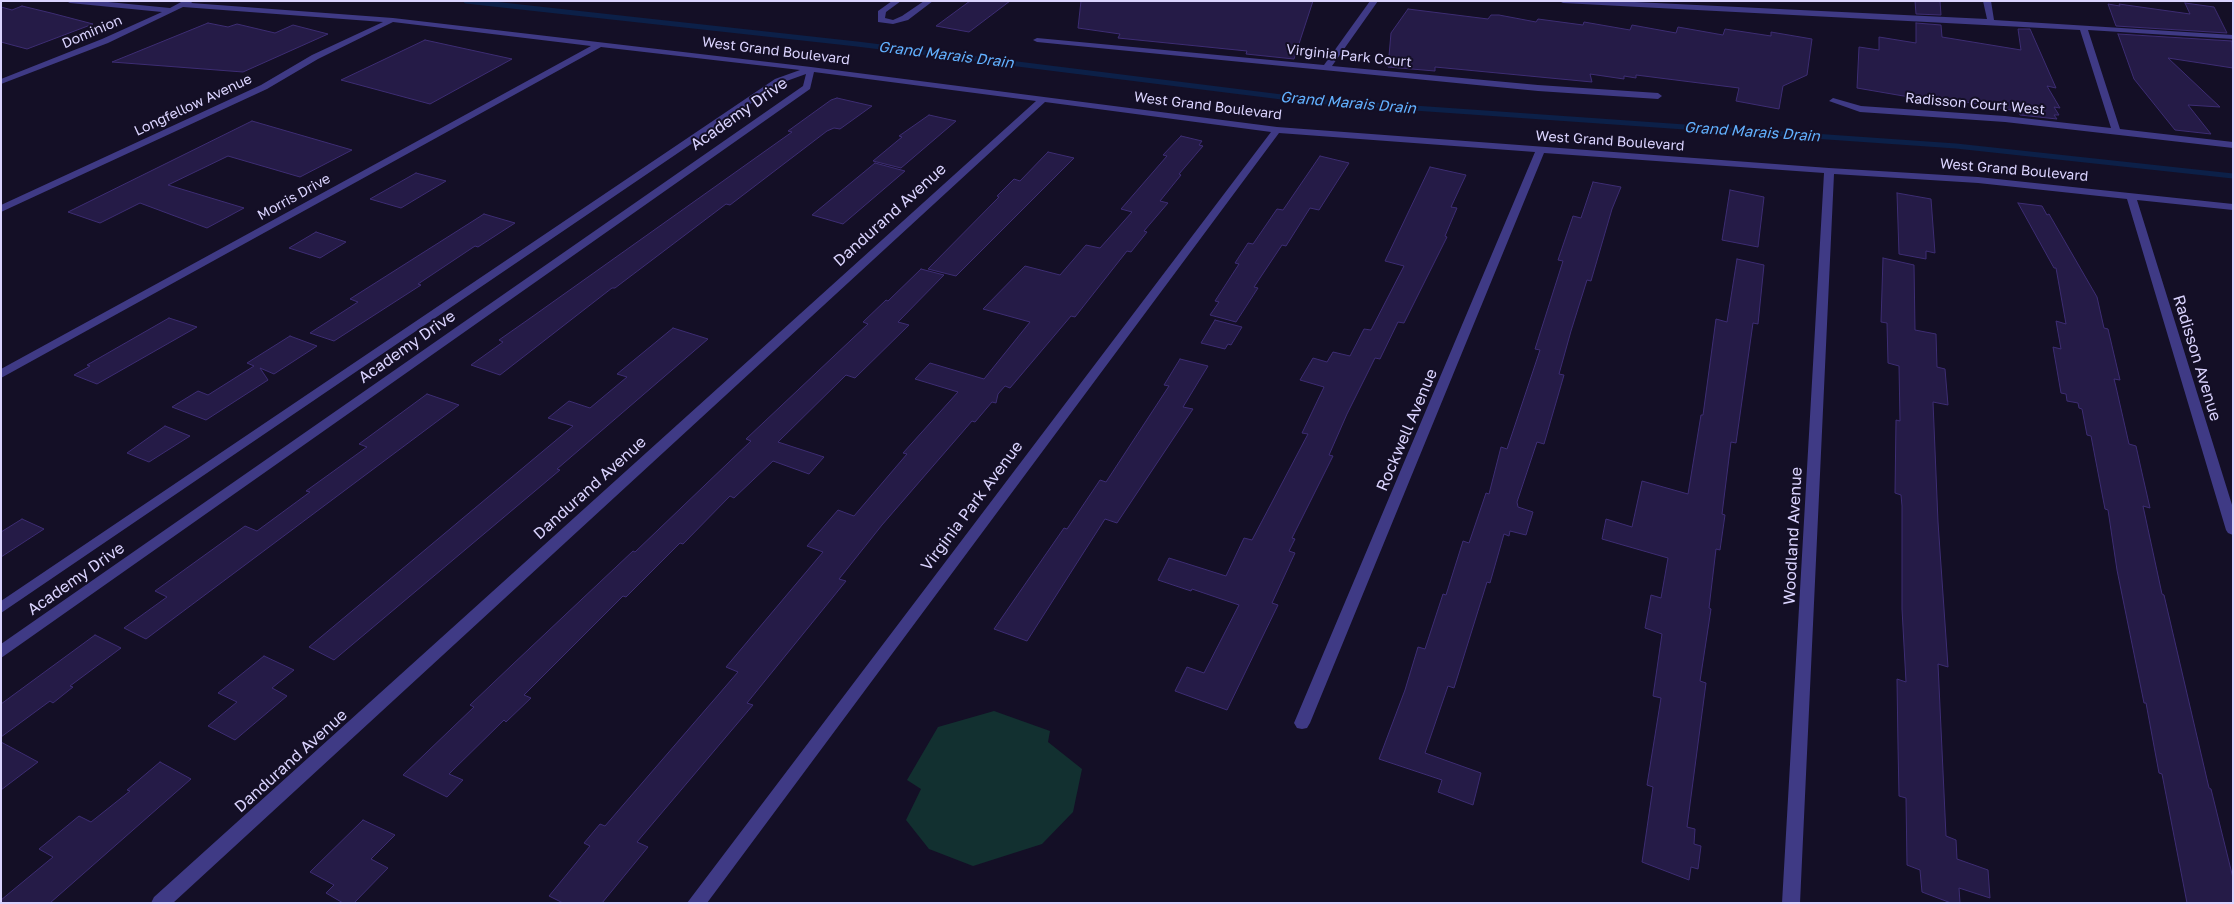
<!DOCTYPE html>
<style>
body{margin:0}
#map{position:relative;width:2234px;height:904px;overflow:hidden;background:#140f26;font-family:"Golos Text",sans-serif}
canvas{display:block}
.frame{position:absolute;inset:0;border:2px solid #dbd4ff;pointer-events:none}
</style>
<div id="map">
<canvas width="2234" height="904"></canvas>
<div class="frame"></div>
</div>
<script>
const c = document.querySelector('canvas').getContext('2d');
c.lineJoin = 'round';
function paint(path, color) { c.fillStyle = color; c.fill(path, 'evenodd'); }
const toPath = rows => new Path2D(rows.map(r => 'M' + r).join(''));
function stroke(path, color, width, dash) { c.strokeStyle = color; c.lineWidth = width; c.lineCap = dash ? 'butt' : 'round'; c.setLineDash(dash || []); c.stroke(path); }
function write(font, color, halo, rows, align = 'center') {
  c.font = font + ' "Golos Text",sans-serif'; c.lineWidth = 4; c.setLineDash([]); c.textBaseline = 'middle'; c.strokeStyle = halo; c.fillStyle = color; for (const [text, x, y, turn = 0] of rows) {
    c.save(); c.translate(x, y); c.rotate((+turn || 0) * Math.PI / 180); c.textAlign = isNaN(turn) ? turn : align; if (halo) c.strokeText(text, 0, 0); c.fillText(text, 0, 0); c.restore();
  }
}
paint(toPath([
 [994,711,1050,731,1048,742,1082,769,1073,812,1042,844,973,866,929,849,906,820,921,789,907,780,938,727]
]), '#123030');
stroke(toPath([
 [466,1,857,44,1314,101,1956,146,2233,176]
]), '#0c2048', 5);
const building = toPath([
 [970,1,1010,1,969,32,936,26,970,1],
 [1081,1,1313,1,1294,59,1246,54,1247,51,1118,38,1120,34,1078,28,1081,1],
 [1915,1,1940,1,1941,15,1916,14,1915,1],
 [2185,3,2214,7,2227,33,2116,26,2108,4,2120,6,2119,4,2190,14,2185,3],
 [22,6,51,13,93,24,27,49,1,42,1,7,12,10,22,6],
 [1408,9,1488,19,1491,15,1499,15,1536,22,1538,19,1583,25,1584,22,1630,30,1632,25,1676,33,1678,27,1723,35,1725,29,1771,36,1771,32,1812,39,1807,75,1783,86,1779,109,1736,101,1739,88,1636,75,1636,78,1624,76,1624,79,1590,74,1592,82,1435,67,1435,71,1388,67,1391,33,1408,9],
 [208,23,228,27,237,24,275,33,293,25,328,34,243,72,112,62,208,23],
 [1916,23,1941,25,1942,37,2021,50,2018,29,2030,29,2056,88,2047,86,2060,108,2054,107,2059,115,2054,115,2057,119,2020,115,2017,111,1954,100,1954,102,1921,96,1921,99,1857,88,1859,47,1879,50,1879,37,1916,43,1916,23],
 [2118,34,2232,41,2233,68,2168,58,2220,107,2188,105,2211,134,2175,130,2134,79,2118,34],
 [425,40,512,59,430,104,341,80,425,40],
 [837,98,872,106,840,129,834,128,827,131,730,205,726,204,615,288,612,288,500,375,471,365,503,342,499,340,529,319,792,132,788,131,831,100,837,98],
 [929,115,956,121,901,168,873,161,902,137,899,136,929,115],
 [252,121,352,150,300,177,228,156,168,185,244,208,207,228,140,203,100,223,68,212,252,121],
 [1181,136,1202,141,1199,145,1203,146,1179,174,1181,175,1160,201,1168,203,1144,231,1147,232,1131,252,1127,251,1075,317,1071,316,1010,388,1005,386,998,394,996,403,992,402,975,422,972,421,882,525,839,579,846,581,747,703,753,705,637,842,648,847,602,903,563,903,549,896,590,846,584,843,600,824,605,826,738,672,726,667,823,552,807,546,838,510,854,516,907,454,903,453,958,392,915,379,930,363,984,379,1030,322,983,309,1025,266,1060,275,1086,245,1100,248,1132,212,1121,209,1167,156,1163,155,1181,136],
 [1048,152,1074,158,956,276,928,269,999,197,997,196,1014,179,1020,181,1048,152],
 [1320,156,1349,163,1319,210,1310,208,1286,246,1282,245,1254,287,1258,288,1236,322,1210,315,1219,302,1215,301,1239,264,1235,263,1248,243,1253,244,1277,209,1283,210,1320,156],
 [875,163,905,171,843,224,812,215,875,163],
 [1430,167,1466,175,1451,207,1457,208,1445,236,1447,237,1404,323,1398,322,1380,359,1375,358,1347,414,1329,455,1333,456,1292,538,1295,539,1289,551,1295,553,1272,603,1278,605,1259,644,1227,710,1175,691,1187,667,1204,673,1239,605,1192,589,1191,591,1158,580,1169,558,1226,576,1244,538,1252,540,1308,434,1302,433,1324,387,1300,380,1313,358,1327,362,1333,352,1350,356,1364,329,1371,330,1404,266,1385,261,1430,167],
 [416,173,446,181,401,208,370,199,416,173],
 [1593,182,1621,187,1612,209,1591,281,1587,280,1571,331,1559,374,1564,375,1544,444,1537,442,1517,502,1518,507,1533,512,1526,535,1510,531,1509,536,1504,534,1490,583,1487,582,1454,688,1448,686,1425,753,1481,773,1473,805,1438,792,1442,780,1379,759,1405,690,1418,647,1425,649,1443,594,1446,595,1463,541,1469,543,1486,493,1489,494,1501,447,1507,449,1540,350,1535,349,1563,261,1558,260,1573,216,1581,218,1593,182],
 [1730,190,1764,197,1758,247,1722,240,1730,190],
 [1897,193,1931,199,1935,253,1926,251,1926,259,1899,254,1897,193],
 [2018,203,2042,206,2047,215,2049,214,2097,297,2104,328,2108,329,2120,380,2114,379,2116,387,2129,444,2136,446,2142,473,2150,508,2143,506,2162,594,2164,595,2209,788,2211,789,2233,878,2233,903,2187,903,2162,774,2159,773,2146,703,2144,703,2117,570,2108,510,2105,509,2091,436,2087,435,2082,409,2079,408,2078,403,2067,401,2066,394,2061,393,2053,347,2061,349,2056,321,2066,324,2056,268,2054,268,2018,203],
 [484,214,515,223,478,247,475,246,418,284,421,285,334,341,310,333,358,302,350,299,484,214],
 [316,232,346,242,320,258,289,248,316,232],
 [1883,258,1914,265,1915,330,1936,334,1937,367,1945,369,1948,405,1933,402,1938,522,1948,667,1938,664,1946,836,1956,840,1957,859,1988,870,1990,898,1959,888,1960,903,1951,903,1922,892,1920,870,1907,865,1906,798,1899,796,1898,746,1897,679,1906,682,1902,609,1902,506,1901,495,1895,493,1896,420,1900,421,1899,366,1888,363,1887,323,1881,322,1883,258],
 [1737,259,1764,265,1758,324,1753,323,1736,443,1731,442,1722,514,1725,515,1720,550,1716,549,1709,608,1711,609,1700,681,1706,683,1687,827,1695,829,1694,844,1701,846,1698,869,1691,867,1689,880,1642,862,1653,787,1647,785,1661,698,1653,696,1662,634,1645,628,1651,595,1661,598,1668,558,1602,539,1606,519,1632,527,1642,481,1688,494,1701,415,1703,415,1716,319,1727,322,1737,259],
 [921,269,944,275,898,322,909,325,855,378,846,375,778,442,824,457,809,474,773,461,734,498,730,496,683,544,680,543,626,597,623,596,524,695,531,698,506,722,504,720,449,774,463,780,447,797,403,775,474,707,470,705,512,665,633,551,635,552,751,441,746,439,868,324,863,322,886,300,888,301,921,269],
 [169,318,197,327,97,384,74,375,90,366,87,365,169,318],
 [1215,320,1242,327,1231,345,1228,344,1225,349,1201,343,1215,320],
 [673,328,708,339,557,469,560,470,334,660,309,647,573,426,548,418,569,401,590,408,627,377,617,374,673,328],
 [290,336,317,346,274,374,260,368,268,380,206,420,172,407,198,391,208,395,254,366,247,363,290,336],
 [1180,359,1208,366,1183,407,1193,409,1117,523,1105,519,1027,641,994,629,1064,528,1067,529,1100,480,1106,482,1169,386,1164,385,1180,359],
 [427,394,459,405,146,639,124,628,167,597,155,591,245,526,257,531,310,492,306,491,367,447,359,444,427,394],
 [165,426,190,436,149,462,127,453,165,426],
 [22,519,44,529,1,557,1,532,22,519],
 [95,635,121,648,70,686,73,687,53,703,50,701,1,737,1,704,95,635],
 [264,656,294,670,272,688,287,696,235,740,208,726,237,702,218,693,264,656],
 [1,742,38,762,1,790,1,742],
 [160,762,191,779,50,903,1,903,1,900,53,857,39,849,79,816,91,822,130,791,127,790,160,762],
 [363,820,395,835,371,859,388,868,354,903,343,903,326,893,334,885,310,872,363,820]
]);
paint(building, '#251b47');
stroke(building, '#3d2d73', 1);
paint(toPath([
 [66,1,98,1,170,8,183,1,194,1,191,3,393,18,811,67,1277,127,1829,168,1978,177,2233,204,2233,210,2137,200,2233,508,2233,535,2228,533,2226,530,2127,199,1978,183,1834,174,1800,903,1782,903,1824,173,1544,153,1310,723,1307,728,1302,729,1297,728,1294,723,1535,152,1279,133,707,903,687,903,1271,132,1045,102,173,903,151,903,154,897,1036,101,814,72,810,89,1,658,1,644,803,86,806,74,781,83,1,613,1,601,775,79,800,70,601,47,1,378,1,369,591,46,393,22,318,59,267,89,1,212,1,205,261,85,312,55,383,22,183,7,108,43,1,84,1,79,102,39,162,12,70,3,66,1],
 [892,1,901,1,886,12,885,18,893,20,902,16,924,1,933,1,908,20,893,24,878,22,878,11,892,1],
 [1370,1,1378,1,1332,66,1538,85,1658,93,1662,96,1658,99,1538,91,1037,42,1033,40,1037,38,1324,65,1370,1],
 [1559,1,1614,1,1987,19,1983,1,1991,1,1994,20,2233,35,2233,39,2088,30,2120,129,2233,142,2233,148,2005,122,1860,112,1829,101,1833,98,1861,106,2005,116,2111,128,2080,30,1563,3,1559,1]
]), '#3f3a85');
write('14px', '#dbd4ff', '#140f26', [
 ["Dominion",92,32,-23],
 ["West Grand Boulevard",776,51,7],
 ["Virginia Park Court",1349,56,6],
 ["Radisson Court West",1975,104,5],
 ["Longfellow Avenue",193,105,-25],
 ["West Grand Boulevard",1208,106,7],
 ["West Grand Boulevard",1610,141,4],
 ["West Grand Boulevard",2014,170,5],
 ["Morris Drive",294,197,-29]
]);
write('italic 15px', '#62b1ff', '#140f26', [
 ["Grand Marais Drain",946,55,7],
 ["Grand Marais Drain",1348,103,5],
 ["Grand Marais Drain",1752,132,4]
]);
write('16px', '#dbd4ff', '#140f26', [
 ["Academy Drive",739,114,-35],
 ["Dandurand Avenue",890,215,-42],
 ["Academy Drive",407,347,-35],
 ["Radisson Avenue",2197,358,73],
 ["Rockwell Avenue",1407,430,-67],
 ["Dandurand Avenue",590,488,-42],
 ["Virginia Park Avenue",972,506,-53],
 ["Woodland Avenue",1793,536,-87],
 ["Academy Drive",76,579,-35],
 ["Dandurand Avenue",291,761,-42]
]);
</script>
